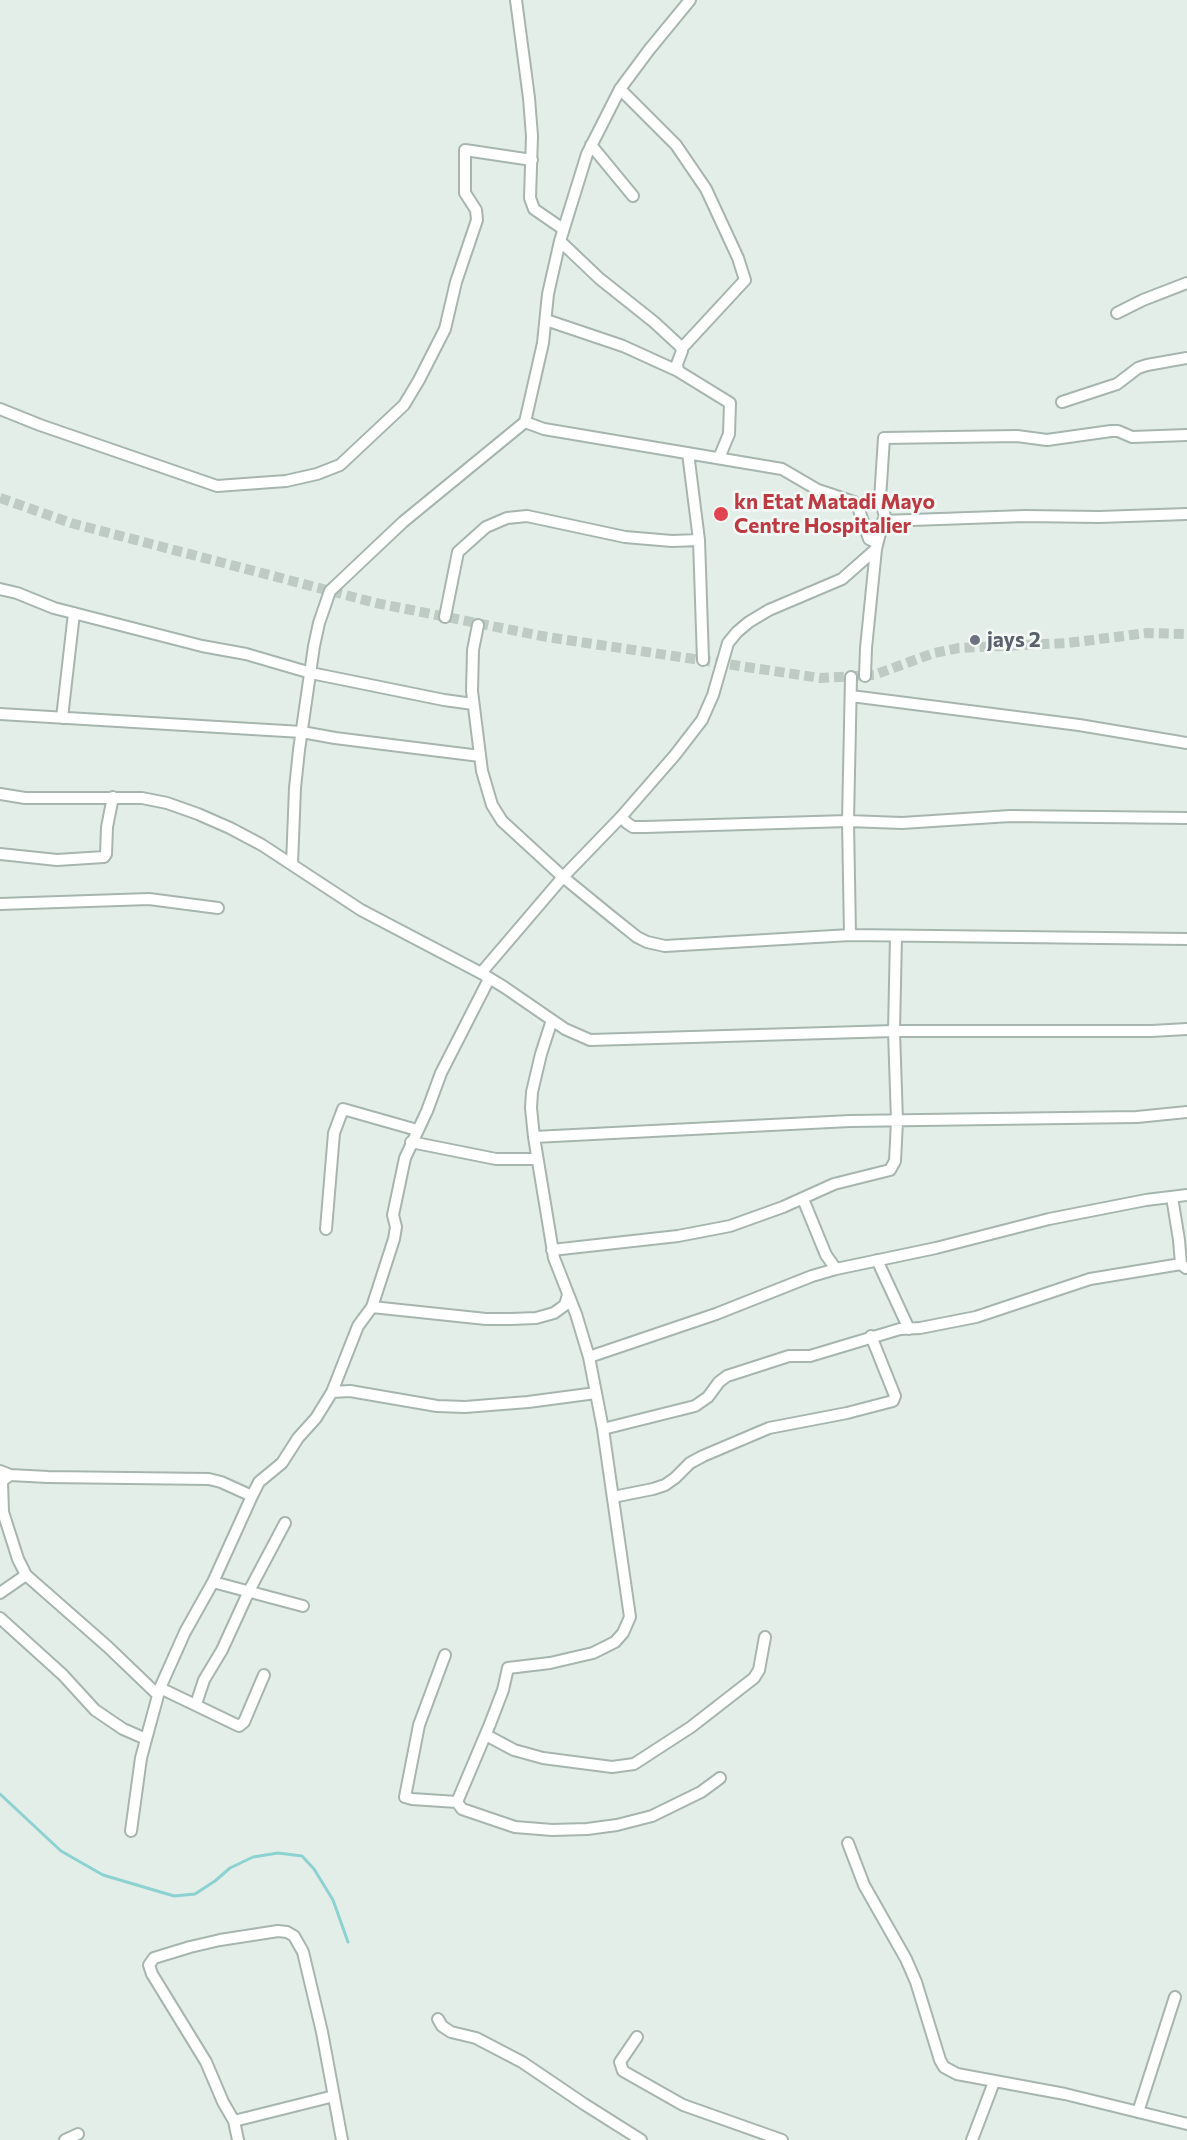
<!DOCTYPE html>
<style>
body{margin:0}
canvas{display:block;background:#e4eee8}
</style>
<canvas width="1187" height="2140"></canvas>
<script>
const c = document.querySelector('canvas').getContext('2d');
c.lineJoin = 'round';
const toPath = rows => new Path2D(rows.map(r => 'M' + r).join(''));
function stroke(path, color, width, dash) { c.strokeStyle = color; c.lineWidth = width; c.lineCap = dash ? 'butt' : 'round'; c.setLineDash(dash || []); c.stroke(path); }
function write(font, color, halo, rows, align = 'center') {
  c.font = font + ' Commissioner,sans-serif'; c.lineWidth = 5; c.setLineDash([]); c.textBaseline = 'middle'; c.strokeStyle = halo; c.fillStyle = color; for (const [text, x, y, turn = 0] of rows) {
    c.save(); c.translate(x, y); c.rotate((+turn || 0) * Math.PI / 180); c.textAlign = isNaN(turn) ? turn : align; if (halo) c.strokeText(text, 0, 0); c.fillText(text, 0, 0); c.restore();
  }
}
stroke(toPath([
 [0,1794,61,1851,103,1875,174,1896,195,1894,215,1881,230,1868,253,1857,278,1853,302,1856,314,1869,333,1900,348,1942]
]), '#8dd2d2', 3);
stroke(toPath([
 [0,498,71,523,376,603,547,637,820,678,874,675,934,653,959,648,1068,643,1147,633,1187,634]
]), '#bdcbc4', 10, [10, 5]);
const minor = toPath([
 [516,0,529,98,532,136,530,198,534,209,563,229],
 [620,89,676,145,706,189,738,258,745,280,682,348],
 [591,145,633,196],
 [560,241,600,279,654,322,680,346,682,351,677,364,678,371,730,403,729,434,719,458],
 [1117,313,1143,300,1187,283],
 [546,320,623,346,678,371],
 [1062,402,1117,384,1138,368,1147,365,1187,358],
 [0,409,40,425,217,486,286,481,317,474,340,465,404,405,419,380,445,329,456,282,477,220,476,210,465,193,465,150,532,160],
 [525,422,544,429,782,469,818,490,854,502,858,507,869,539,877,543],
 [688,453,699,540,703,660],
 [886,520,880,499,884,438,1017,436,1047,440,1111,431,1118,431,1132,437,1187,435],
 [0,589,17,593,54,608,202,646,246,654,311,673,444,700,473,704],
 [445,617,458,552,486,527,507,518,527,516,625,537,672,541,699,540],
 [478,625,473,650,472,691,482,771,492,805,502,821,563,877,612,917,637,937,647,942,665,946,850,935,1187,939],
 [865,676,866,648,876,549,883,521,1025,516,1099,517,1187,514],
 [851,696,1079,725,1187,743],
 [0,714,302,732,335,738,480,756],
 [62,718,74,613],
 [0,794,25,798,142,798,167,803,198,814,230,828,262,845,361,910,481,973,504,987,565,1029,590,1040,894,1031,1151,1031,1187,1029],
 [621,817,627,823,633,827,645,827,848,821,902,823,1010,816,1187,818],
 [0,854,57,860,104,857,106,854,107,827,113,797],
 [292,864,295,788,299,750,314,646,319,623,330,591,403,522,525,422,543,343,548,294,560,241,587,154,620,89,649,50,690,0],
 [0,904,149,899,218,908],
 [850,935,848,821,851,677],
 [481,973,563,877,621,817,675,755,702,720,713,695,728,643,737,632,749,622,769,610,842,579,876,549],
 [534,1137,850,1121,1137,1117,1187,1112],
 [411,1142,496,1159,537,1159],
 [1172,1197,1179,1240,1181,1264,1186,1268],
 [803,1199,826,1255,836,1269],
 [326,1229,334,1133,343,1109,417,1130],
 [552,1250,678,1236,730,1226,783,1207,834,1184,890,1170,895,1161,897,1121,894,1031,896,936],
 [877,1260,909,1329],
 [372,1307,486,1319,511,1319,536,1318,554,1313,565,1305,568,1295],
 [589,1357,716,1314,812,1276,836,1269,936,1248,1049,1219,1146,1200,1187,1195],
 [332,1392,350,1391,437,1406,465,1407,528,1402,596,1393],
 [603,1429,695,1406,708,1397,719,1382,727,1376,789,1356,810,1356,900,1329,920,1328,976,1317,1090,1279,1181,1264],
 [0,1471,10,1475,48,1477,209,1479,221,1482,252,1496],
 [10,1475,2,1481,3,1512,18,1559,26,1575,108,1647,158,1695],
 [613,1497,653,1489,665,1485,675,1478,690,1463,703,1456,769,1428,847,1413,893,1401,895,1396,871,1336],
 [213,1582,303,1606],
 [0,1593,26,1575],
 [0,1618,63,1675,95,1710,123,1729,146,1739],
 [445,1655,419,1725,405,1797,412,1799,457,1802],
 [160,1688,239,1726,244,1722,264,1675],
 [196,1704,204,1680,222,1650,249,1591,285,1523],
 [486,1735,514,1750,543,1758,612,1767,634,1764,691,1727,754,1678,759,1670,765,1637],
 [457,1802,490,1724,503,1690,508,1668,550,1663,593,1653,615,1642,623,1633,630,1617,603,1429,589,1357,576,1314,554,1258,534,1137,531,1108,532,1092,541,1054,552,1020],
 [457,1802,462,1809,515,1827,552,1830,587,1829,617,1825,652,1816,701,1792,720,1778],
 [131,1831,141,1758,160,1688,185,1632,213,1582,252,1496,259,1482,282,1463,298,1438,316,1418,332,1392,358,1326,372,1307,394,1239,396,1227,393,1215,405,1158,427,1111,441,1073,489,979],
 [848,1843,864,1885,906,1959,916,1982,940,2060,944,2067,957,2074,1065,2094,1187,2124],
 [438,2019,442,2026,451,2032,476,2038,522,2062,584,2104,641,2140],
 [637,2037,620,2062,623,2071,683,2105,782,2140],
 [1138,2112,1175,1997],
 [234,2121,334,2096],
 [65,2140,78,2134],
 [238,2140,234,2121,223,2102,206,2062,152,1974,149,1965,154,1958,190,1947,220,1940,278,1931,287,1932,294,1936,303,1952,322,2032,342,2140],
 [972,2140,994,2082]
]);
stroke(minor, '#a6b6ae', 14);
stroke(minor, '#fff', 10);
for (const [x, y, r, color] of [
 [721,514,8,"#e0444e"],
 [975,640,6,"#6b7280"]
]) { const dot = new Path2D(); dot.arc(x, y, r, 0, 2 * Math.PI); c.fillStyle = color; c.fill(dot); stroke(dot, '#f5faf7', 2); }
write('bold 21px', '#be3a42', '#f5faf7', [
 ["kn Etat Matadi Mayo",734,502],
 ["Centre Hospitalier",734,526]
], 'left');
write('bold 21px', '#5b616d', '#f5faf7', [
 ["jays 2",987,640]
], 'left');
</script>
